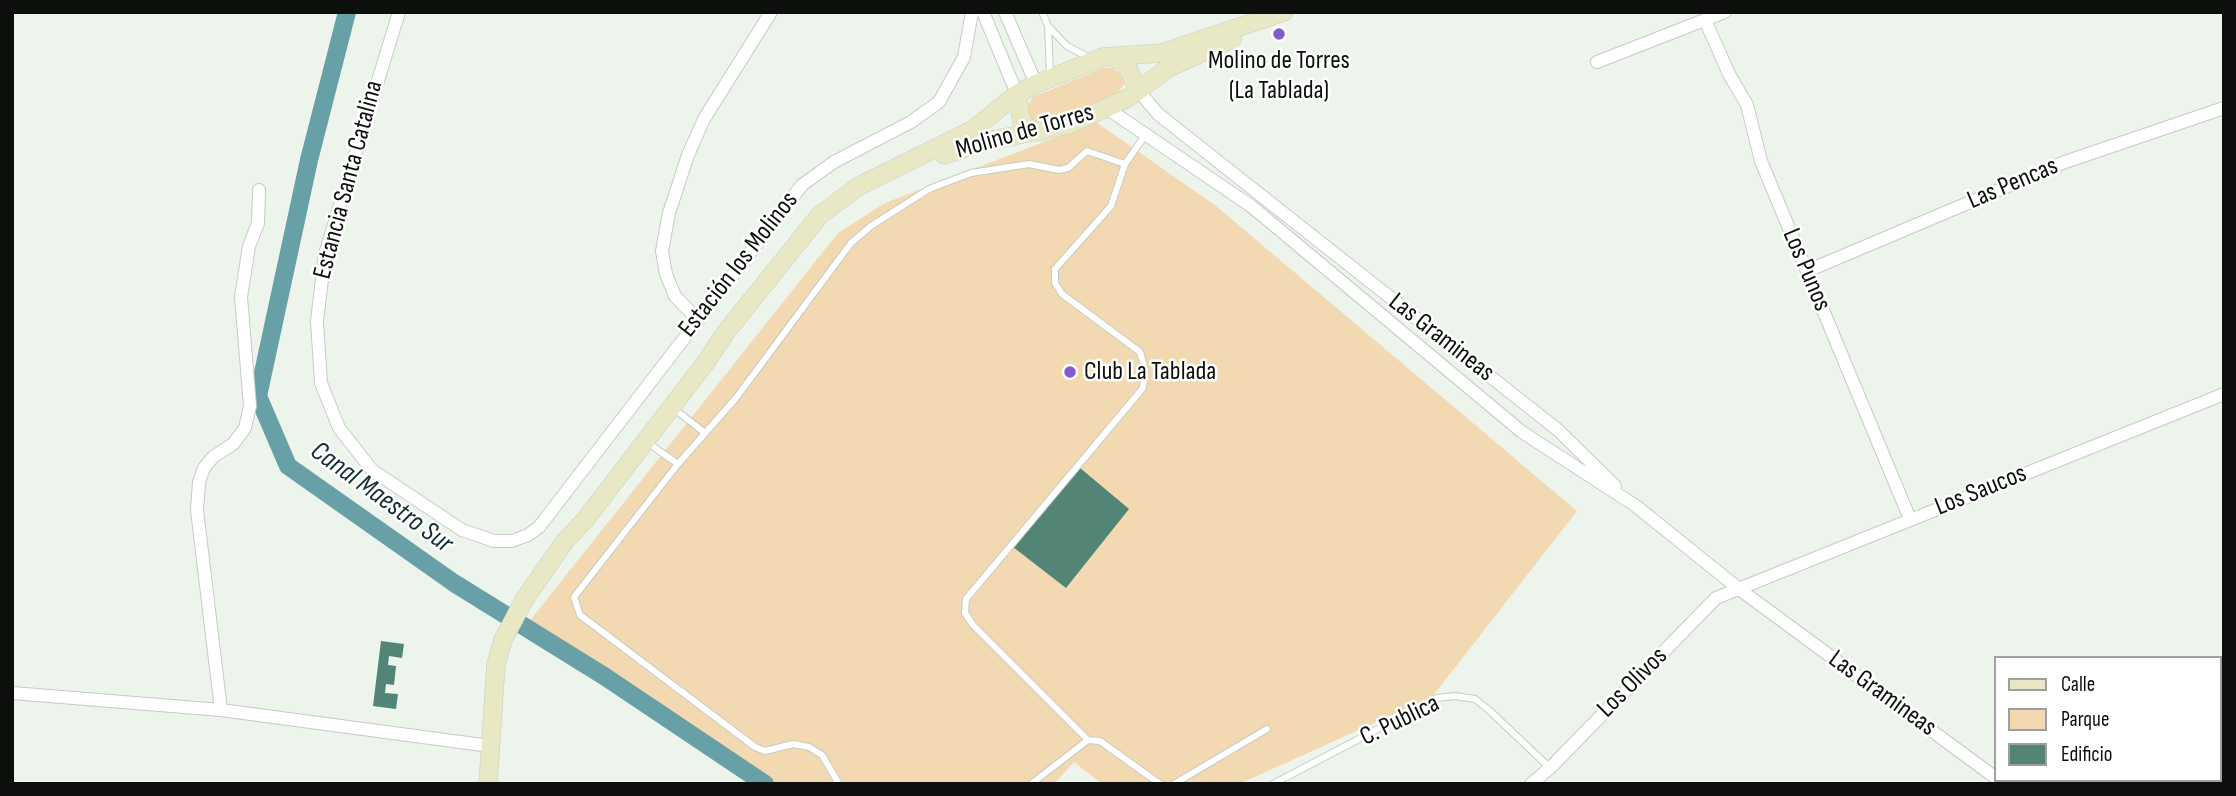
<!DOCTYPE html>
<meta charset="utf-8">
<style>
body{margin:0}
#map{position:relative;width:2236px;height:796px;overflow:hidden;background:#edf4ec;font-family:"Sofia Sans Condensed",sans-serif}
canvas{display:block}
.frame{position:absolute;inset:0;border:14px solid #0c0f0c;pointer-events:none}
.legend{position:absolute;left:1994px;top:656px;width:228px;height:126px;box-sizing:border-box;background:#fff;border:2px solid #9e9f9e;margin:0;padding:9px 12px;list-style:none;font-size:21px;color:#0c0f0c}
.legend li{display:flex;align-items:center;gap:14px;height:35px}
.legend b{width:35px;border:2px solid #9e9f9e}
</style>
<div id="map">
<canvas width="2236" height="796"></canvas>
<div class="frame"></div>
<ul class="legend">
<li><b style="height:9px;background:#e8e8c4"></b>Calle</li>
<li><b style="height:19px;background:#f3d9b1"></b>Parque</li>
<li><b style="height:19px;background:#528576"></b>Edificio</li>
</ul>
</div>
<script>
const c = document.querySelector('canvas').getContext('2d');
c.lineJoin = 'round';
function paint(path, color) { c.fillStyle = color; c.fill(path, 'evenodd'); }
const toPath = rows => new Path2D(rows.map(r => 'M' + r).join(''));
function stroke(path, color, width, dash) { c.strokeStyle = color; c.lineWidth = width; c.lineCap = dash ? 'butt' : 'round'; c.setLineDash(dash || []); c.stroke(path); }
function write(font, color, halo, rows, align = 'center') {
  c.font = font + ' "Sofia Sans Condensed",sans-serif'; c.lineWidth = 5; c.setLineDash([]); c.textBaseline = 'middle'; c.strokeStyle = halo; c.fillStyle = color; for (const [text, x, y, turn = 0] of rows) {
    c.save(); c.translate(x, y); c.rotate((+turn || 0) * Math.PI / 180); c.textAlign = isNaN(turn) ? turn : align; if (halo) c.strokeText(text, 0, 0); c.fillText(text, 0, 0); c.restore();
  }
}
paint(toPath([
 [1103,68,1113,68,1121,74,1124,84,1116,96,1045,125,1031,120,1027,106,1033,97],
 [1096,122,1216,206,1577,511,1432,697,1239,784,1102,784,1074,762,1054,784,771,784,528,623,838,233,885,203]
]), '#f3d9b1');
stroke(toPath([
 [347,12,309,160,258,396,288,466,454,583,604,676,765,784]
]), '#67a0a6', 18);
paint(toPath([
 [1079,467,1129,509,1066,588,1013,547],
 [381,641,404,644,402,658,389,656,388,665,396,666,394,685,386,684,385,693,398,694,396,709,373,706]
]), '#528576');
const lane = toPath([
 [1042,12,1048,26,1050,75],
 [1049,27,1067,46,1090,58],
 [673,408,705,433],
 [648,443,678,464],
 [1088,740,973,625,965,613,966,599,1143,388,1145,369,1140,352,1062,294,1055,283,1055,269,1111,206,1125,164,1146,134],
 [839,784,822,755,809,747,793,744,765,751,755,747,580,615,574,597,678,464,736,398,851,243,871,226,929,189,971,173,1029,164,1059,170,1068,168,1087,151,1125,164],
 [1031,784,1088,740,1100,741,1160,784],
 [1174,784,1267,729],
 [1273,784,1437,698,1455,696,1475,699,1490,711,1550,768]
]);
const street = toPath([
 [399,12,325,254,317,321,321,383,339,428,372,470,462,530,494,541,512,541,528,535,539,527,802,185,834,162,911,122,939,102,964,57,972,12],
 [983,12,1017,94],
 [1005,12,1036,84],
 [1705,20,1729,74,1747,105,1761,161,1910,519],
 [1597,62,1725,12],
 [1138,90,1158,114,1558,430,1615,486],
 [1108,109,1251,206,1522,432,1636,506,1739,589,1996,778],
 [1807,271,2065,162,2224,108],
 [696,318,675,296,666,274,662,251,669,213,688,155,704,119,771,12],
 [12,693,221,710,490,746],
 [221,710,197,510,199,482,204,468,213,457,233,444,245,428,250,406,241,297,249,246,258,223,259,190],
 [1531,784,1550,768,1716,598,2224,394]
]);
const secondary = toPath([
 [1111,57,1125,62,1138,90],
 [1017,94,1022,123,1032,131,1041,132],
 [944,155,988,141,1068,125,1128,98,1168,68,1232,39],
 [488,784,496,664,503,640,524,600,565,541,585,520,706,362,726,332,820,215,859,186,974,129,1017,94,1036,84,1103,57,1162,53,1284,12]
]);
stroke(lane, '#c5ccc4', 8);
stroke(street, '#c5ccc4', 14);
stroke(secondary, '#c5ccc4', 19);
stroke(lane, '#fff', 6);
stroke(street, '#fff', 12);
stroke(secondary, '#e8e8c4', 18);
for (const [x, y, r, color] of [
 [1279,34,7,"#8559d2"],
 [1070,372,7,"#8559d2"]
]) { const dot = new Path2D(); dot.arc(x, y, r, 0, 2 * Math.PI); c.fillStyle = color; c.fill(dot); stroke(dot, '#fff', 2.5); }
write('26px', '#0c0f0c', '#fff', [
 ["Molino de Torres",1279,61],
 ["(La Tablada)",1279,91],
 ["Club La Tablada",1084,372,"left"]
]);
write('26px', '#0c0f0c', '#fff', [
 ["Molino de Torres",1025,132,-16],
 ["Estancia Santa Catalina",349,180,-75],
 ["Las Pencas",2013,184,-23],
 ["Estación los Molinos",739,265,-52],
 ["Los Punos",1806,270,67],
 ["Las Gramineas",1441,338,38],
 ["Los Saucos",1981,491,-22],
 ["Los Olivos",1633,683,-45],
 ["Las Gramineas",1882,694,36],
 ["C. Publica",1400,721,-26]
]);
write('italic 28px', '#102f31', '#fff', [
 ["Canal Maestro Sur",381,498,36]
]);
</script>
